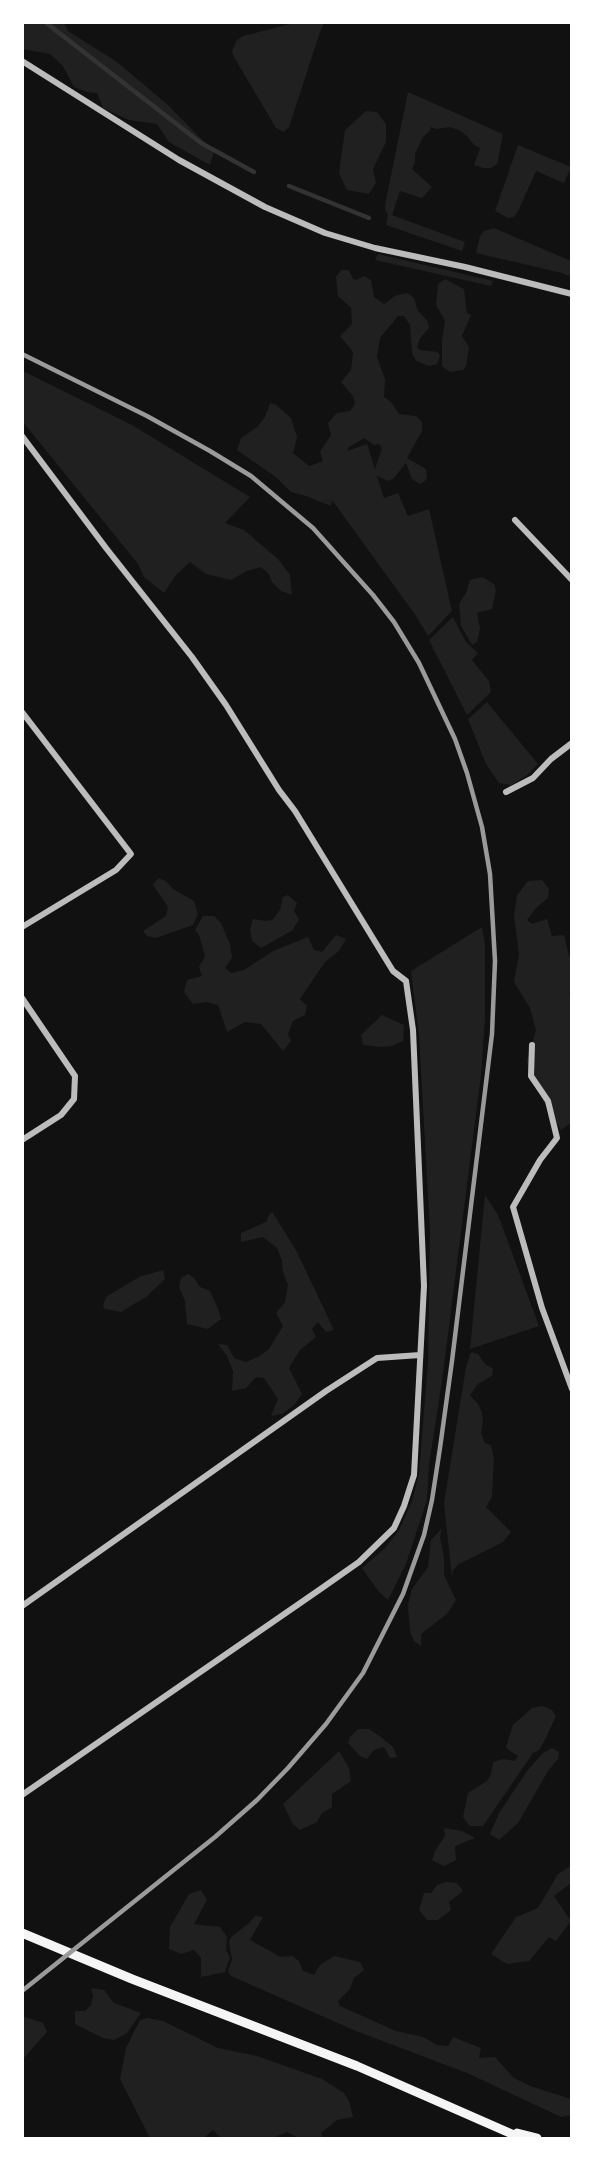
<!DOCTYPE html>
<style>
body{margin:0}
#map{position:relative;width:594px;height:2161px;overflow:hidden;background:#111;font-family:"Alegreya Sans",sans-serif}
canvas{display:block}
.frame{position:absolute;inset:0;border:24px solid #fff;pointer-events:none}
</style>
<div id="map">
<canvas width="594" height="2161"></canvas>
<div class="frame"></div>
</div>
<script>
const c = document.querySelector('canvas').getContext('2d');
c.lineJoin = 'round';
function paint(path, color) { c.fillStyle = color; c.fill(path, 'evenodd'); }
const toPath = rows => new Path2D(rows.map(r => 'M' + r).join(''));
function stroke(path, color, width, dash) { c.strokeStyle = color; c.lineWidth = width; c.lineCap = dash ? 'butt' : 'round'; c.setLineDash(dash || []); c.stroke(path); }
paint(toPath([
 [298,22,324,23,320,32,289,127,284,132,276,128,234,57,232,51,237,40,243,36],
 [22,23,64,23,68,31,117,62,168,105,214,152,210,165,169,142,157,124,129,120,103,108,97,93,87,92,74,87,63,66,50,54,23,49],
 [408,92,503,134,497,164,491,168,483,168,474,165,480,148,474,145,467,136,459,130,450,127,436,129,431,127,429,132,423,137,415,154,415,163,412,169,432,187,422,198,400,191,392,215,465,242,462,251,386,225,388,214,385,210,386,200],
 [366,111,377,112,386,124,386,142,373,169,376,183,369,194,347,190,339,173,345,130],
 [518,145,571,167,564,183,536,171,519,209,514,217,508,218,495,211],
 [494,228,571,261,571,271,569,276,562,273,476,253,480,236,484,231],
 [378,254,493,281,491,286,375,260],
 [341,270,349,270,353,279,356,280,364,276,371,280,374,297,384,304,395,296,407,293,414,298,418,311,427,320,429,328,420,338,417,347,420,350,437,352,440,355,437,364,429,366,416,361,412,353,410,325,404,316,398,316,380,338,377,357,385,379,384,397,391,402,399,414,416,416,422,422,422,431,407,458,426,469,427,478,424,482,420,484,412,479,406,463,393,479,388,481,377,476,384,498,398,493,408,516,429,509,452,611,428,636,416,616,332,500,331,506,306,496,291,492,277,478,237,450,241,438,257,427,265,417,270,403,276,405,291,418,297,437,293,453,309,466,323,461,320,452,331,435,328,423,337,413,350,411,355,404,353,396,341,382,351,370,353,352,340,336,352,324,351,308,338,296,336,277],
 [364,438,374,445,379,444,382,448,375,469,367,444,347,451,349,447],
 [445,279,464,289,467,313,471,315,462,336,469,347,466,366,463,370,450,372,442,366,442,340,445,321,436,305,438,284],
 [23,371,132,425,250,497,225,523,244,530,278,559,290,575,292,595,281,591,271,581,269,574,261,567,247,571,231,580,206,574,190,562,176,575,164,593,144,577,138,564,23,422],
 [482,577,494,584,496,590,492,609,477,613,480,629,477,642,472,645,461,626,459,604,466,593,470,580],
 [453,617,466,642,478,653,472,660,489,681,491,692,467,715,429,640],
 [487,702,538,764,526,776,511,785,499,783,486,764,468,719],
 [158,878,166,881,173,889,194,901,198,914,193,925,156,938,147,936,143,931,166,916,168,907,153,885],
 [542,880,549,889,548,898,536,908,527,920,532,924,547,919,552,936,564,935,569,956,571,956,571,988,569,994,572,995,572,1122,561,1130,543,1101,539,1088,530,1081,527,1061,536,1030,530,1008,514,982,519,954,514,916,517,895,528,881],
 [288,895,297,903,294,911,299,919,293,930,261,948,252,941,250,929,253,919,266,921,272,920,280,910,283,897],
 [203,916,214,916,221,923,230,944,232,958,225,968,231,973,244,970,273,951,308,937,314,950,322,952,336,935,346,939,339,951,325,962,300,999,307,1006,305,1015,293,1021,288,1034,291,1041,283,1051,261,1024,245,1022,227,1032,218,1005,206,1002,193,1004,184,992,187,980,202,976,199,967,205,956,199,935,195,930],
 [482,927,485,945,485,1019,481,1075,442,1381,429,1465,427,1500,406,1564,388,1600,379,1592,362,1568,385,1548,399,1530,412,1501,419,1474,428,1362,430,1232,419,1034,411,971],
 [382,1015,404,1025,403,1041,392,1046,381,1047,363,1045,361,1035],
 [485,1195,498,1215,539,1326,470,1349],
 [270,1213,273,1213,297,1252,334,1330,326,1332,318,1322,312,1329,316,1337,300,1350,289,1368,302,1394,294,1405,282,1414,271,1416,278,1399,264,1378,256,1377,246,1388,232,1391,233,1371,227,1356,218,1344,227,1345,234,1358,246,1362,258,1357,269,1349,283,1326,276,1313,285,1302,288,1285,283,1272,282,1261,277,1248,263,1237,241,1242,241,1233,266,1222],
 [163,1270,165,1279,146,1297,121,1312,105,1309,103,1306,106,1297,139,1277],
 [188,1274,194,1278,200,1287,210,1291,217,1306,221,1319,208,1329,187,1324,185,1301,179,1287,181,1278],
 [472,1352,478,1354,485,1364,493,1369,492,1376,478,1384,470,1395,478,1404,482,1413,483,1421,481,1433,485,1443,491,1445,494,1459,492,1497,486,1507,511,1532,503,1542,459,1564,453,1570,452,1578,444,1503,466,1367,470,1354],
 [442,1528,440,1537,444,1558,444,1575,456,1600,447,1614,421,1634,421,1646,414,1641,410,1631,408,1605,412,1589,428,1567,431,1540],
 [542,1706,552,1710,556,1716,546,1738,539,1750,533,1753,483,1826,470,1826,463,1817,468,1793,487,1781,491,1774,493,1762,503,1759,515,1761,518,1756,507,1749,506,1747,513,1725,532,1708],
 [358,1729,369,1729,381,1737,393,1747,397,1757,390,1758,384,1747,374,1750,367,1759,360,1756,348,1743,350,1737],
 [552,1748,559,1752,558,1759,548,1771,518,1823,499,1840,490,1834,499,1813,527,1771,542,1754],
 [339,1751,349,1768,351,1781,332,1794,332,1807,322,1813,317,1822,300,1830,293,1824,283,1804],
 [444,1828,462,1831,475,1838,455,1846,456,1860,444,1866,432,1860,435,1851,445,1836],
 [569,1867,571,1868,571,1883,554,1896,571,1921,556,1941,549,1937,529,1961,507,1964,491,1954,516,1917,538,1908,558,1874],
 [446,1882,457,1883,463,1891,449,1902,451,1910,438,1920,427,1920,419,1910,424,1893,431,1893,437,1885],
 [201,1890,207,1900,194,1924,220,1927,227,1937,226,1950,230,1957,225,1972,201,1977,201,1958,194,1950,181,1954,169,1949,170,1927,189,1894],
 [255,1916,263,1917,250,1940,281,1957,292,1956,299,1961,303,1971,314,1975,320,1965,334,1956,360,1962,364,1970,354,1978,350,1989,338,2001,340,2006,396,2031,423,2037,437,2045,448,2046,453,2037,481,2048,479,2058,495,2057,514,2078,530,2086,571,2099,571,2115,561,2117,467,2073,356,2031,231,1976,228,1972,232,1959,229,1942,230,1938,249,1923],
 [91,1988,104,1990,114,2003,141,2013,127,2033,114,2040,103,2038,75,2024,75,2011,85,2011,91,2005,93,1996],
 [23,2016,43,2023,47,2032,23,2059],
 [148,2018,163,2021,218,2048,257,2056,322,2079,344,2093,349,2101,353,2117,337,2120,321,2133,322,2138,298,2138,287,2132,273,2138,221,2138,213,2130,204,2138,150,2138,120,2079,126,2048,140,2020]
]), '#202020');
stroke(toPath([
 [45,22,201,143,254,172],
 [289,186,369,218]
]), '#333', 4.5);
stroke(toPath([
 [22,61,179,160,265,207,325,233,375,248,465,267,572,294],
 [22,436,106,548,192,657,226,705,279,790,295,811,393,971,406,981,413,1030,424,1286,414,1475,404,1506,394,1528,359,1562,322,1588,22,1795],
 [515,520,572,580],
 [22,712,131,854,116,870,22,927],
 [506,792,533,778,551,759,572,743],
 [22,998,75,1076,74,1099,61,1115,22,1140],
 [532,1045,531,1076,548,1101,557,1138,540,1160,513,1207,542,1308,572,1389],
 [22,1606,326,1391,377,1358,420,1355]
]), '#bcbcbc', 6);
stroke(toPath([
 [22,1933,132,1979,357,2066,521,2138],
 [517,2133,537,2138]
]), '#f5f5f5', 9);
stroke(toPath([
 [22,354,147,416,210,451,251,476,313,528,373,595,394,622,419,663,455,739,467,773,482,827,490,874,495,961,492,1034,452,1361,440,1448,432,1500,424,1535,403,1594,363,1673,326,1724,288,1768,257,1800,215,1837,22,1991]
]), '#9a9a9a', 4.5);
</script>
